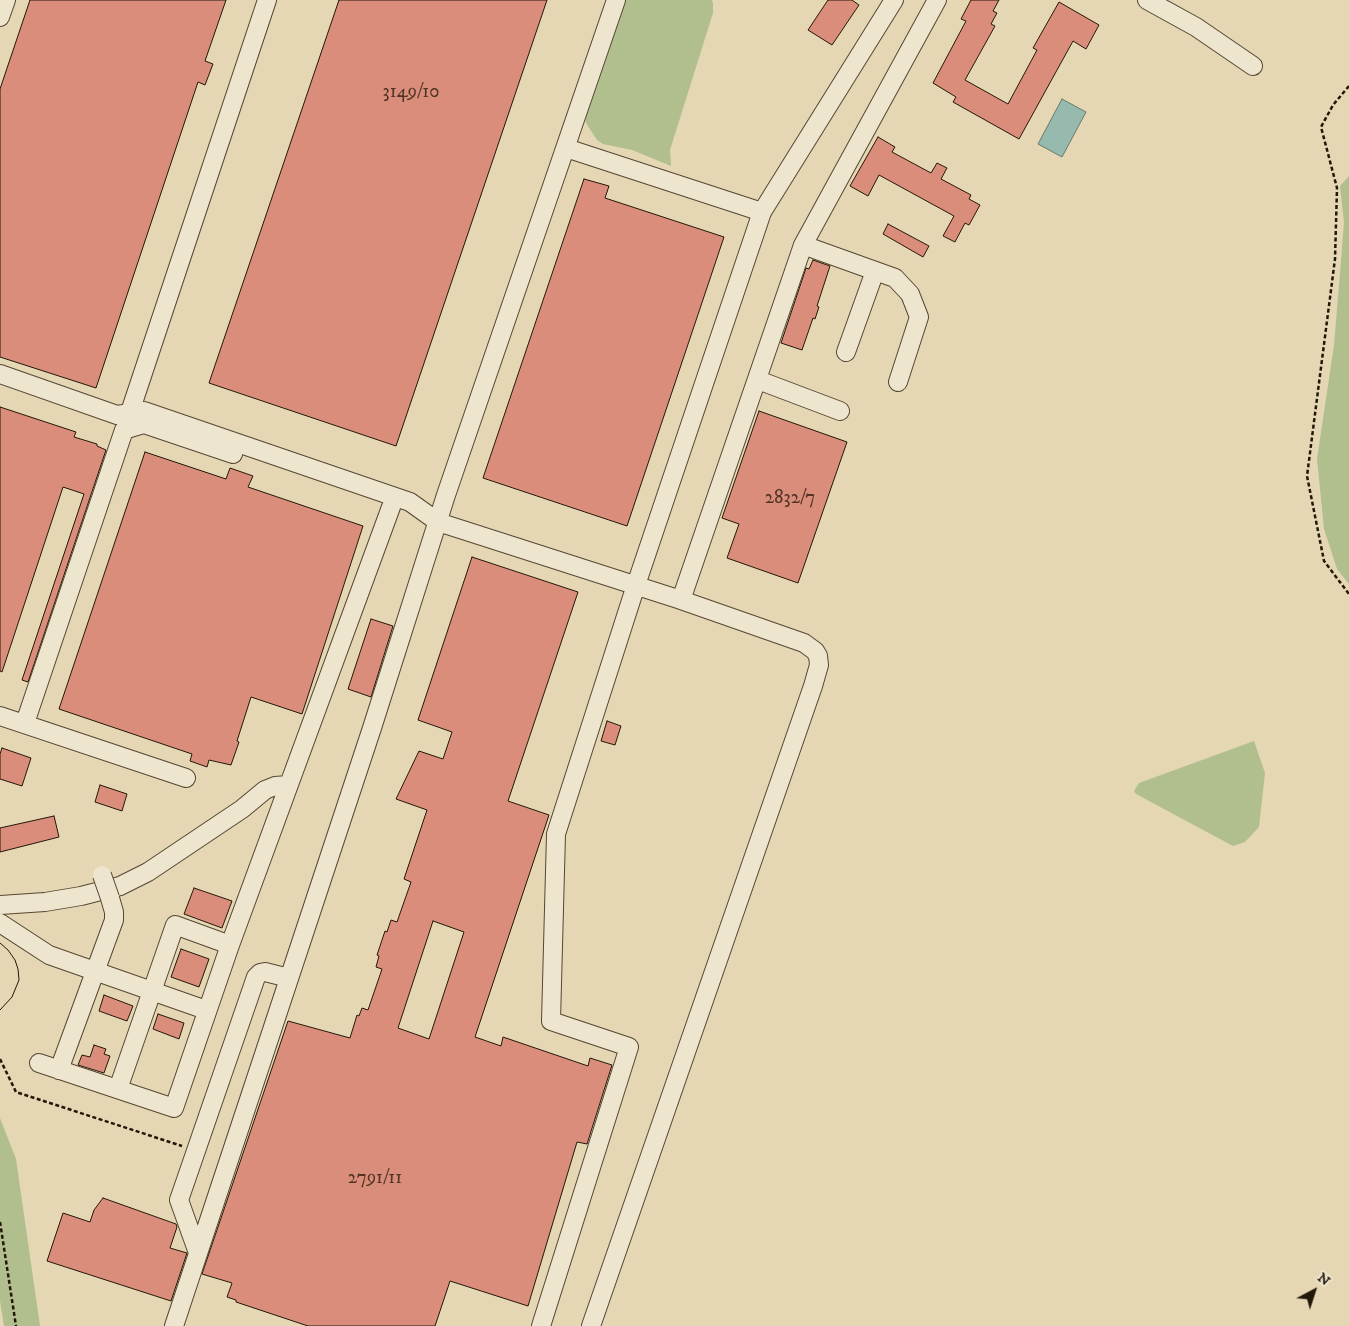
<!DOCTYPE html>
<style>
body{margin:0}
#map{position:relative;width:1349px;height:1326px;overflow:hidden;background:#e5d7b3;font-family:"IM FELL DW Pica",serif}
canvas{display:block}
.north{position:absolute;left:1289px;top:1266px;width:50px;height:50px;-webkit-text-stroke:4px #eee5ce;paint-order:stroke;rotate:40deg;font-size:14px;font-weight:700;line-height:20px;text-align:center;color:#231708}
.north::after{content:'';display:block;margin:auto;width:18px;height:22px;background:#231708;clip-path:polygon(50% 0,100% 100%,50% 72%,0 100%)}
</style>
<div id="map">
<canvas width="1349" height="1326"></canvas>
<div class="north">N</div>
</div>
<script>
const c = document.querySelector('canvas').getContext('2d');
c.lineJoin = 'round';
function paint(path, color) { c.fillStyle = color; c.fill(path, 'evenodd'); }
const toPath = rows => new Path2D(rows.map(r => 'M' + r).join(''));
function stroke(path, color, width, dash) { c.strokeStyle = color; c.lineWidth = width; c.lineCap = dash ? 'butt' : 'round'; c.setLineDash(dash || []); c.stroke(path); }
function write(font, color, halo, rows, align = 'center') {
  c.font = font + ' "IM FELL DW Pica",serif'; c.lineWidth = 4; c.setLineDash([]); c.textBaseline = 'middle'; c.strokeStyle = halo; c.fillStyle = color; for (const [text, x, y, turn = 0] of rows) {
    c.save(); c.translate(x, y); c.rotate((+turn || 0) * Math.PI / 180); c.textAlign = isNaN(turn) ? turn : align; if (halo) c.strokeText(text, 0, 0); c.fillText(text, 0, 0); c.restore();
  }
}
paint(toPath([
 [625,0,712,0,713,4,713,13,670,150,671,166,632,150,603,144,597,140,586,123,585,117],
 [1349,176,1349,584,1337,569,1324,529,1317,459,1334,345,1341,261,1344,222,1340,186],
 [1254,741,1265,773,1259,827,1245,842,1233,846,1136,794,1134,791,1139,783],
 [0,1118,16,1159,40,1326,4,1326,0,1301]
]), '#b1bf8f');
const water = toPath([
 [1062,99,1086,112,1062,157,1038,144,1062,99]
]);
paint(water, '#96baae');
stroke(water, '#68796c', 1);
const building = toPath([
 [30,0,226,0,205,61,213,64,205,85,198,82,96,388,0,357,0,89,30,0],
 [339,0,547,0,396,446,209,383,339,0],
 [828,0,852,0,859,5,832,45,808,30,828,0],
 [971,0,999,0,993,11,997,13,991,24,995,26,965,80,1008,104,1037,50,1033,48,1059,2,1099,25,1086,49,1073,41,1019,139,953,102,956,97,933,83,966,21,961,19,971,0],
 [878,137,895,147,892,152,931,173,937,163,947,168,941,179,971,195,969,199,980,205,969,225,965,223,955,242,943,236,954,216,879,175,868,196,850,186,878,137],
 [584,179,609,186,605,198,724,237,627,526,483,478,584,179],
 [888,224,929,246,923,257,883,234,888,224],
 [813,260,830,266,817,306,819,307,815,319,813,318,802,350,781,343,806,268,809,269,813,260],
 [0,407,76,432,74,437,97,444,97,446,106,450,28,682,22,680,84,494,63,487,2,672,0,671,0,407],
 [759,411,847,442,798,583,727,558,739,524,722,518,759,411],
 [145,452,226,479,230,468,253,476,248,487,363,526,302,714,251,697,237,741,239,742,231,765,209,760,207,767,190,761,192,754,59,709,145,452],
 [472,557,578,592,508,801,549,815,475,1037,501,1046,503,1037,588,1066,590,1058,612,1065,587,1144,577,1142,528,1306,450,1281,435,1326,308,1326,236,1302,236,1300,227,1297,232,1283,202,1274,288,1021,350,1038,357,1015,359,1016,362,1008,368,1010,382,969,376,967,379,956,377,955,385,931,387,932,391,920,397,922,411,882,404,879,427,810,396,799,419,751,443,759,452,732,418,720,472,557],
 [433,921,464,932,429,1039,398,1028,433,921],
 [371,619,393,626,371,697,348,689,371,619],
 [607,721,621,726,615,745,601,741,607,721],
 [2,748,31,758,22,786,0,779,0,754,2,748],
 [100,785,127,794,122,811,95,802,100,785],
 [54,816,59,837,0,852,0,828,54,816],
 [194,888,232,901,222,928,184,914,194,888],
 [181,949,209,959,199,987,171,977,181,949],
 [104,995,133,1006,127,1021,99,1011,104,995],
 [158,1014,184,1023,179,1039,153,1029,158,1014],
 [94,1045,106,1049,104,1054,110,1056,104,1073,78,1065,82,1055,90,1057,94,1045],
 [103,1198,176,1224,177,1227,170,1248,187,1253,171,1301,47,1261,63,1213,90,1222,94,1210,103,1198]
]);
paint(building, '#da8d7b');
stroke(building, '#231708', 1);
const minor = toPath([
 [1147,0,1196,27,1253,66],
 [0,17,6,0],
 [566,148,762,212],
 [803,245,895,278,910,294,919,317,898,382],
 [846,352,875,271],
 [0,374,117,415,144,411,410,502,438,522,681,600,803,245,937,0],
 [758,380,840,411],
 [130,412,267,0],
 [0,716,186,778],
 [25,723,124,430,144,424,233,454],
 [0,905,45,902,81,896,120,886,148,872,242,809,265,790,275,786,288,785],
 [0,923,49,955,206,1010],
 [39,1063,174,1108,230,945,391,507],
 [59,1070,114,920,114,912,110,898],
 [118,1089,175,925,230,945],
 [198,1253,179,1200,256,977,260,973,265,972,289,978],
 [174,1326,372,728,446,495,616,0],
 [541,1326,629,1047,551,1021,556,834,636,585,762,212,894,0],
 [591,1326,813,686,819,665,818,656,815,651,804,643,681,600]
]);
stroke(minor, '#544733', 20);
stroke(toPath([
 [1349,86,1333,105,1321,127,1337,188,1335,259,1307,476,1324,561,1349,594],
 [0,1059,16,1092,182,1146],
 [0,1222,16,1326]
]), '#231708', 2.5, [4, 2.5]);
stroke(minor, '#eee5ce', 18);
stroke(toPath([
 [0,943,8,950,15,960,18,969,19,980,12,997,0,1010]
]), '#231708', 1);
const minorBridge = toPath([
 [102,875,110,898]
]);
stroke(minorBridge, '#544733', 20, []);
stroke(minorBridge, '#eee5ce', 18);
write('19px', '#513425', null, [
 ["3149/10",411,93],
 ["2832/7",790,499],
 ["2791/11",375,1179]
]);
</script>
